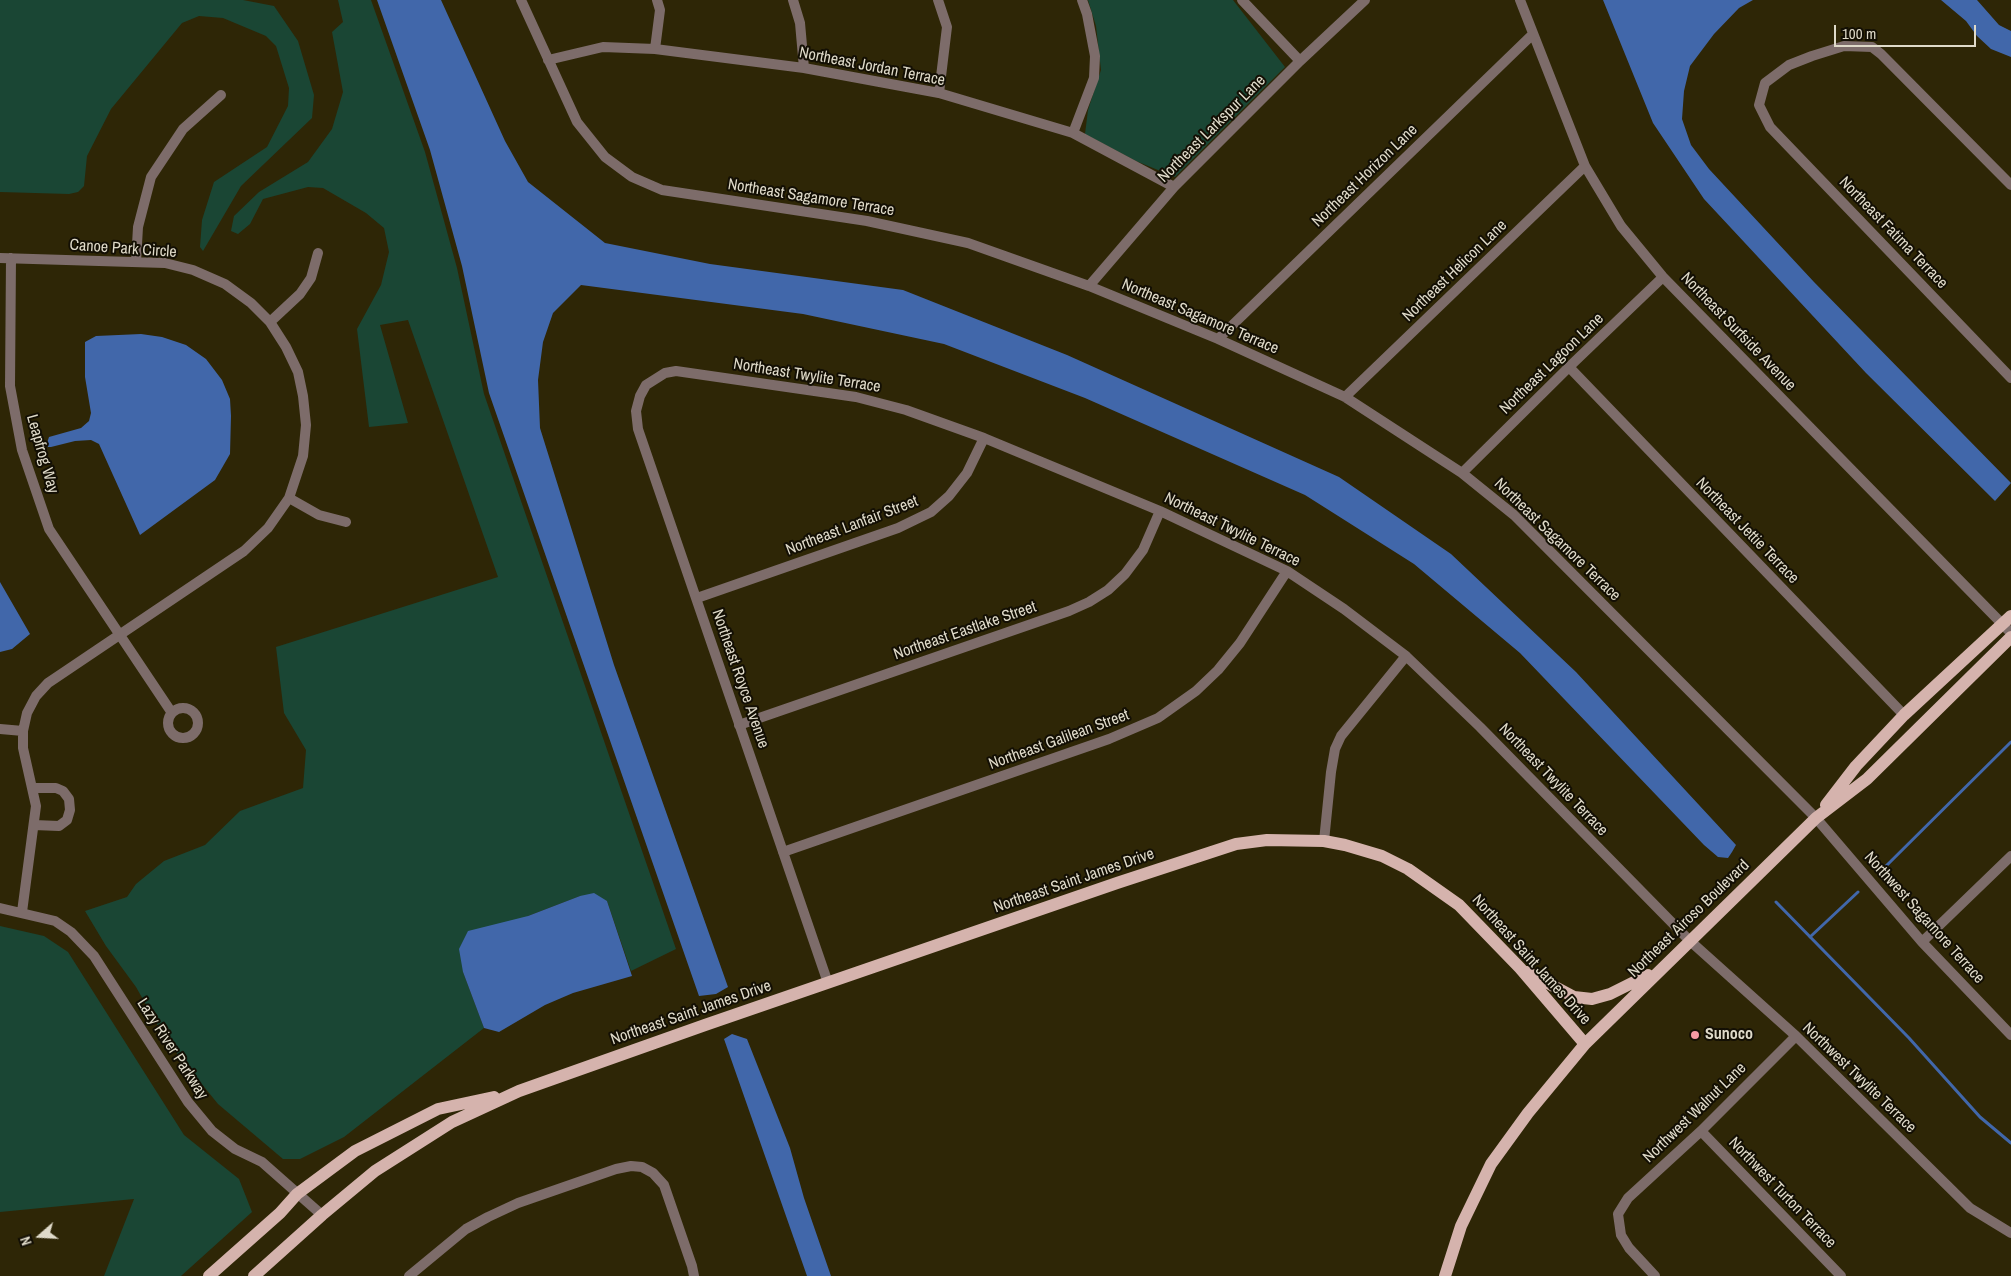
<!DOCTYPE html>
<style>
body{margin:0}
#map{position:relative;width:2011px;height:1276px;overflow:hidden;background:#2e2606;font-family:"Archivo Narrow",sans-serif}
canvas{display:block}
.north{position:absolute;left:15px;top:1211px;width:50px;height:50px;-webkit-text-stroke:4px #130f04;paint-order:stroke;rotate:251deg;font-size:14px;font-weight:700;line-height:20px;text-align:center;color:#dfdac9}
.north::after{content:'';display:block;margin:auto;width:18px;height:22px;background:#dfdac9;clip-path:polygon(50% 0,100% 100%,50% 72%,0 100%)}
.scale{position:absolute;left:1834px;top:25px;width:142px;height:22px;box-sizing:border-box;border:2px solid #dfdac9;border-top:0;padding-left:6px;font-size:15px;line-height:18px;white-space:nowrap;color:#dfdac9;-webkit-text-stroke:4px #130f04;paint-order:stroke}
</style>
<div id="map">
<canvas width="2011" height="1276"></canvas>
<div class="north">N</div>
<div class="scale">100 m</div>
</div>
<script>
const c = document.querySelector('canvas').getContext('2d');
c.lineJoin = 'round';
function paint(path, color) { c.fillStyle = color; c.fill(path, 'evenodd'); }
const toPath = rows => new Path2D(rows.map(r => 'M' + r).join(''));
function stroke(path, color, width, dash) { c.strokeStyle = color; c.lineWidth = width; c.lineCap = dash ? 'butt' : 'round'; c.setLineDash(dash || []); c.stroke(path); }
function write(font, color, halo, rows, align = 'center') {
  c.font = font + ' "Archivo Narrow",sans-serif'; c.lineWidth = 4; c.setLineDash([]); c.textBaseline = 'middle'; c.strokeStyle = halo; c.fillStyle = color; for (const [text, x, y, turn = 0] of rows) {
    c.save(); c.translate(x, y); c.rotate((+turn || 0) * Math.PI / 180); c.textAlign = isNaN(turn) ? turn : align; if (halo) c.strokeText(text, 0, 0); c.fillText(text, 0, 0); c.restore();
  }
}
paint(toPath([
 [0,0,243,0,274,6,298,41,314,95,312,118,241,186,203,251,200,247,202,220,214,182,267,147,288,106,289,88,276,46,266,36,223,18,199,16,182,23,111,109,87,156,84,186,78,192,69,194,0,192],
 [338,0,371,0,425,152,457,268,484,394,676,949,631,971,607,901,580,896,528,916,463,972,484,1028,344,1137,300,1159,283,1159,218,1104,166,1040,136,987,106,946,85,911,127,897,136,884,164,861,205,845,240,811,303,788,306,750,284,713,276,647,498,577,408,320,380,325,408,423,369,427,357,329,381,285,389,252,384,228,366,213,323,188,308,187,263,199,250,224,238,234,231,231,234,216,259,192,308,162,332,129,343,92,332,32,343,22],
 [1088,0,1233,0,1285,67,1175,177,1136,161,1085,134,1088,110,1101,70,1096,26],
 [0,926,44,936,68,952,184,1135,239,1179,252,1212,181,1276,104,1276,134,1199,0,1212]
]), '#1a4634');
paint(toPath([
 [377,0,441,0,505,141,528,182,605,243,710,264,903,290,1067,355,1339,477,1451,554,1576,672,1736,845,1732,852,1728,858,1718,857,1704,845,1520,653,1414,564,1305,495,1085,398,944,344,803,314,581,285,553,313,543,342,538,380,540,428,614,665,728,987,716,994,699,996,489,393,462,266,430,150],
 [1603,0,1753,0,1739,8,1714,34,1690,66,1684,91,1682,119,1691,145,1709,169,1814,282,2011,483,1995,501,1866,373,1704,199,1653,123],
 [1941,0,1977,0,1999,25,2011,31,2011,57,1991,49,1977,36,1966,21],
 [141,334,162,337,186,345,206,359,222,380,230,399,231,416,230,454,215,480,140,535,99,444,91,440,75,441,51,447,48,447,47,443,49,437,81,428,89,421,91,413,85,377,85,342,96,336],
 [0,582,30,634,12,649,0,652],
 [594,893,607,901,632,976,573,993,545,1005,499,1032,484,1028,463,972,459,949,468,931,528,916,580,896],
 [732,1034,747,1039,790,1148,804,1198,831,1276,807,1276,724,1039]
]), '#4167aa');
stroke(toPath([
 [1881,871,2011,742],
 [1776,902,1909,1038,1980,1117,2011,1143],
 [1810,937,1858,892]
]), '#4167aa', 3);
stroke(toPath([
 [521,0,577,122,605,157,632,177,662,190,867,221,968,243,1089,286,1218,339,1345,397,1462,473,1514,515,1816,818,1922,942,2011,1035],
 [793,0,800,23,804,68],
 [938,0,947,27,939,93],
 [1242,0,1300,61],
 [1520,0,1585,166,1621,226,1663,277,2011,633],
 [655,49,660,10,657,0],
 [548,60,603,47,655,49,804,68,939,93,1073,133,1174,187],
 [1073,133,1094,78,1095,56,1087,14,1082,0],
 [2011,185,1881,54,1872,47,1844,46,1812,56,1789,65,1765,83,1759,105,1770,127,2011,378],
 [0,258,165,263,193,270,225,284,251,303,270,322,286,347,298,372,303,396,306,425,303,456,289,498,268,528,244,551,48,683,36,696,27,713,23,731,23,748,36,806,22,912],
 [11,258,10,386,22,450,49,529,172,713],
 [136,262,138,227,151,177,183,129,221,95],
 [1089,286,1174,187,1300,61,1365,0],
 [270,322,300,294,311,278,318,253],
 [1218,339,1533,34],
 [1569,367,1904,715],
 [1345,397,1585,166],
 [1462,473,1569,367,1663,277],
 [289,498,319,515,346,522],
 [697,598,898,528,931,512,949,496,967,473,984,438],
 '168 723a15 15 0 1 1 30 0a15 15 0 1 1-30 0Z',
 [739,725,1069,611,1089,602,1108,590,1125,574,1143,550,1160,511],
 [0,729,23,731],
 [33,788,56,788,63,791,69,799,70,810,67,820,59,826,34,825],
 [1324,841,1331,772,1335,749,1341,736,1406,656],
 [783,852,1109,739,1158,718,1196,691,1218,670,1240,643,1287,571],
 [0,908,55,921,71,932,94,956,188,1102,212,1131,235,1149,262,1162,322,1215],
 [1922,942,2011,856],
 [828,983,638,429,636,411,640,396,646,385,665,373,676,371,856,397,906,410,984,438,1160,511,1287,571,1344,609,1406,656,1480,727,1689,940,1796,1036,1970,1208,2011,1233],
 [1701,1131,1841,1276],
 [409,1276,466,1229,488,1217,518,1203,616,1169,631,1166,642,1167,653,1173,664,1185,692,1266,694,1276],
 [1655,1276,1629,1248,1621,1235,1618,1214,1628,1198,1701,1131,1796,1036]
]), '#7d6c6a', 10);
stroke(toPath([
 [1826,805,1856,766,1904,715,2011,616],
 [1527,972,1574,997,1592,999,1610,994,1648,975],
 [209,1276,280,1213,297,1194,355,1151,438,1109,494,1097],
 [254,1276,322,1215,375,1171,452,1122,519,1091,705,1025,1117,883,1236,844,1267,840,1324,841,1345,845,1382,856,1408,869,1459,905,1520,968,1585,1044],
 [1445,1276,1461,1226,1491,1164,1528,1113,1585,1044,1816,818,1867,779,2011,637]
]), '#d5b3ad', 12);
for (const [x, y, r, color] of [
 [1695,1035,5,"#f49aa3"]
]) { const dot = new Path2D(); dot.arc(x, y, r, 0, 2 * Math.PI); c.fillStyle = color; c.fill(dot); stroke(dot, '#130f04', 2); }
write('16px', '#dfdac9', '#130f04', [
 ["Northeast Jordan Terrace",872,67,11],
 ["Northeast Larkspur Lane",1212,129,-45],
 ["Northeast Horizon Lane",1365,176,-44],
 ["Northeast Sagamore Terrace",811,198,9],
 ["Northeast Fatima Terrace",1893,233,46],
 ["Canoe Park Circle",123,249,4],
 ["Northeast Helicon Lane",1455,271,-44],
 ["Northeast Sagamore Terrace",1200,317,23],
 ["Northeast Surfside Avenue",1738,332,46],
 ["Northeast Lagoon Lane",1552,364,-44],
 ["Northeast Twylite Terrace",807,376,9],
 ["Leapfrog Way",42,454,74],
 ["Northeast Lanfair Street",852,526,-21],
 ["Northeast Twylite Terrace",1232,530,26],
 ["Northeast Jettie Terrace",1747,531,46],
 ["Northeast Sagamore Terrace",1557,540,44],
 ["Northeast Eastlake Street",965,631,-19],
 ["Northeast Royce Avenue",740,679,71],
 ["Northeast Galilean Street",1059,740,-20],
 ["Northeast Twylite Terrace",1553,780,46],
 ["Northeast Saint James Drive",1074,881,-19],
 ["Northwest Sagamore Terrace",1924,918,48],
 ["Northeast Airoso Boulevard",1689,919,-44],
 ["Northeast Saint James Drive",1531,960,48],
 ["Northeast Saint James Drive",691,1013,-19],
 ["Lazy River Parkway",172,1049,57],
 ["Northwest Twylite Terrace",1859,1078,44],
 ["Northwest Walnut Lane",1695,1113,-44],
 ["Northwest Turton Terrace",1782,1193,46]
]);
write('bold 16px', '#dfdac9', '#130f04', [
 ["Sunoco",1705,1035]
], 'left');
</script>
